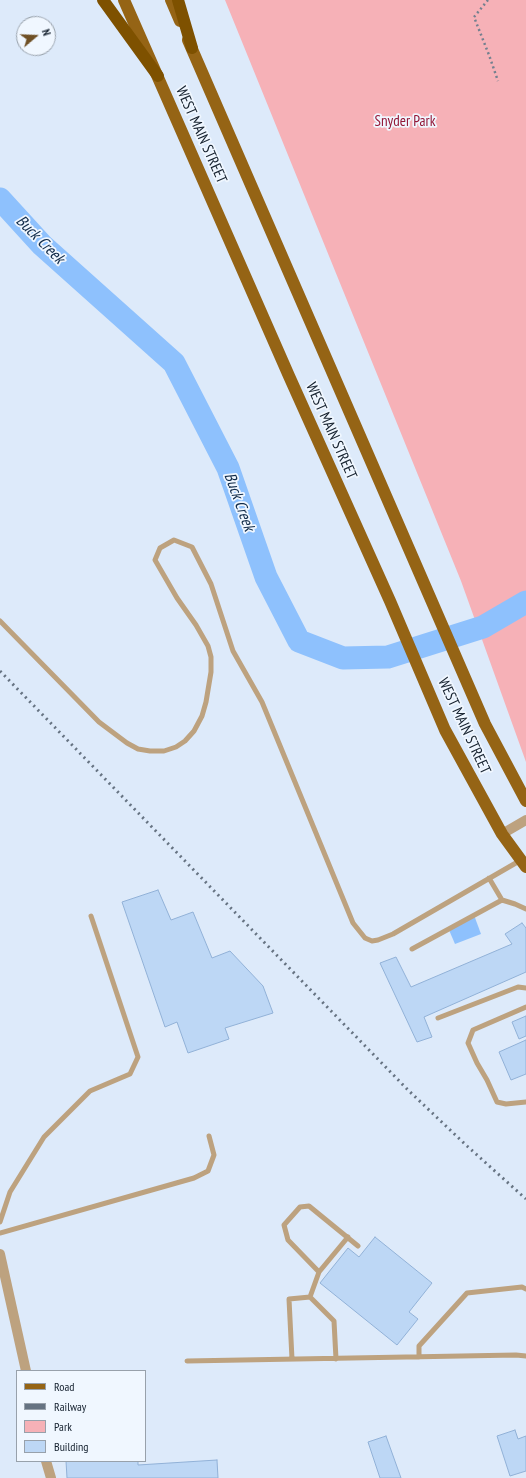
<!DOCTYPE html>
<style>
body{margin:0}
#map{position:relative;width:526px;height:1478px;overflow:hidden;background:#ddeafa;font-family:"PT Sans Narrow",sans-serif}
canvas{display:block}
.legend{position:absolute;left:16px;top:1370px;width:130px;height:92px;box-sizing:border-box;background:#f0f7ff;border:1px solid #98a1ab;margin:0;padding:5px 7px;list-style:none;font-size:12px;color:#14202e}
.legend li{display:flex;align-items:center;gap:8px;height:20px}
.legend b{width:20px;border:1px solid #98a1ab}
.north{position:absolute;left:16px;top:16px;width:40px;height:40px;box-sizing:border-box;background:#f0f7ff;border:1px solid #98a1ab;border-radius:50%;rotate:71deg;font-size:11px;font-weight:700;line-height:16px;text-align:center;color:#14202e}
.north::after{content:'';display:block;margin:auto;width:14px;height:18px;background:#6f5025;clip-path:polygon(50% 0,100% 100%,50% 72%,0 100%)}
</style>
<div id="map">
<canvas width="526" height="1478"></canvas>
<ul class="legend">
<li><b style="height:5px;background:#956415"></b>Road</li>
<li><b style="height:5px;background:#667382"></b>Railway</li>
<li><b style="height:11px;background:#f6b1b7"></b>Park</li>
<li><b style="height:11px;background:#bdd7f5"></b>Building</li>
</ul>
<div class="north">N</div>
</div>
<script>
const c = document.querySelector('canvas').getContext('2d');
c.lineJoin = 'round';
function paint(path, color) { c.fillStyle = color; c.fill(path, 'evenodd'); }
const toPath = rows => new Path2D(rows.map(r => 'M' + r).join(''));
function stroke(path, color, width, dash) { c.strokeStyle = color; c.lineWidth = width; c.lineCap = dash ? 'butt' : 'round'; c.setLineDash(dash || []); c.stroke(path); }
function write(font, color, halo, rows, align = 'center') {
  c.font = font + ' "PT Sans Narrow",sans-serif'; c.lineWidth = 3.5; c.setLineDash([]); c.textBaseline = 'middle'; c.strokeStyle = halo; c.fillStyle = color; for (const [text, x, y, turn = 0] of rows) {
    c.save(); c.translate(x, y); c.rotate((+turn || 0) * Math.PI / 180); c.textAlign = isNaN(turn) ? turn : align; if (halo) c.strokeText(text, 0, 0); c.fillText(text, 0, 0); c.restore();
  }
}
paint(toPath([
 [225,0,526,0,526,762,461,581]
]), '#f6b1b7');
paint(toPath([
 [474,915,481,934,455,944,449,930]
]), '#8ec1fd');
stroke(toPath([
 [0,199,42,245,174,363,228,468,266,577,299,641,343,658,388,657,483,627,526,602]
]), '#8ec1fd', 23);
const building = toPath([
 [158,890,171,920,193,912,212,958,230,951,263,986,273,1013,225,1028,229,1039,188,1053,177,1022,165,1027,122,902,158,890],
 [522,923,526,928,526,972,424,1017,432,1037,417,1042,380,963,396,957,411,987,512,944,505,934,522,923],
 [526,1016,526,1036,519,1039,512,1022,526,1016],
 [526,1040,526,1074,511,1080,499,1052,526,1040],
 [375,1237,432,1283,409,1312,418,1319,397,1345,320,1283,348,1248,359,1257,375,1237],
 [515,1430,518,1439,526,1436,526,1471,510,1476,497,1436,515,1430],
 [386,1436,401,1478,380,1478,368,1442,386,1436],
 [217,1460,218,1478,67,1478,66,1461,138,1461,138,1465,217,1460]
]);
paint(building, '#bdd7f5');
stroke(building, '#91b1d7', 1);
stroke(toPath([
 [488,0,474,17,489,55,498,81]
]), '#74808f', 2.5, [2, 3]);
stroke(toPath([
 [0,621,99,722,127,743,138,749,150,751,164,751,176,747,185,741,194,731,202,716,206,702,211,672,211,657,208,646,196,625,177,598,155,560,160,548,174,540,192,547,211,584,233,651,262,702,353,923,365,938,372,941,378,940,393,934,521,860],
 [489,878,502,900,515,904,526,909],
 [412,949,502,900],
 [526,1007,473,1030,468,1043,477,1063,487,1080,497,1102,506,1104,526,1102],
 [438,1018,518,987,526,988],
 [0,1222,10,1192,44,1137,90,1091,130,1074,138,1057,91,916],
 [0,1233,194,1178,208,1171,214,1155,209,1136],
 [319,1272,348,1237],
 [310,1297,334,1321,336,1359],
 [419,1357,419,1346,467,1293,522,1287,526,1289],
 [292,1359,289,1299,310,1297,319,1272,288,1240,284,1225,300,1207,309,1206,358,1246],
 [187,1361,516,1355,526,1356]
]), '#bda27f', 5);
stroke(toPath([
 [502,834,526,820],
 [0,1254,26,1371],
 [46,1461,51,1478]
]), '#bda27f', 10);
stroke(toPath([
 [124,0,289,376,390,601,445,730,502,834,526,867],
 [171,0,180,21],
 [188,40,485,724,526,801]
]), '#956415', 12);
stroke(toPath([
 [103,0,158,76],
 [178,0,192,48]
]), '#7e5100', 12);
stroke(toPath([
 [0,671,408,1090,467,1146,526,1199]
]), '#667382', 3, [2, 4]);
write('15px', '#931737', '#f0f7ff', [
 ["Snyder Park",405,122]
]);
write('15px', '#14202e', '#f0f7ff', [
 ["WEST MAIN STREET",201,135,66],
 ["WEST MAIN STREET",331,431,66],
 ["WEST MAIN STREET",464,726,65]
]);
write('italic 16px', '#112b49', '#f0f7ff', [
 ["Buck Creek",40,240,45],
 ["Buck Creek",239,502,70]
]);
</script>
